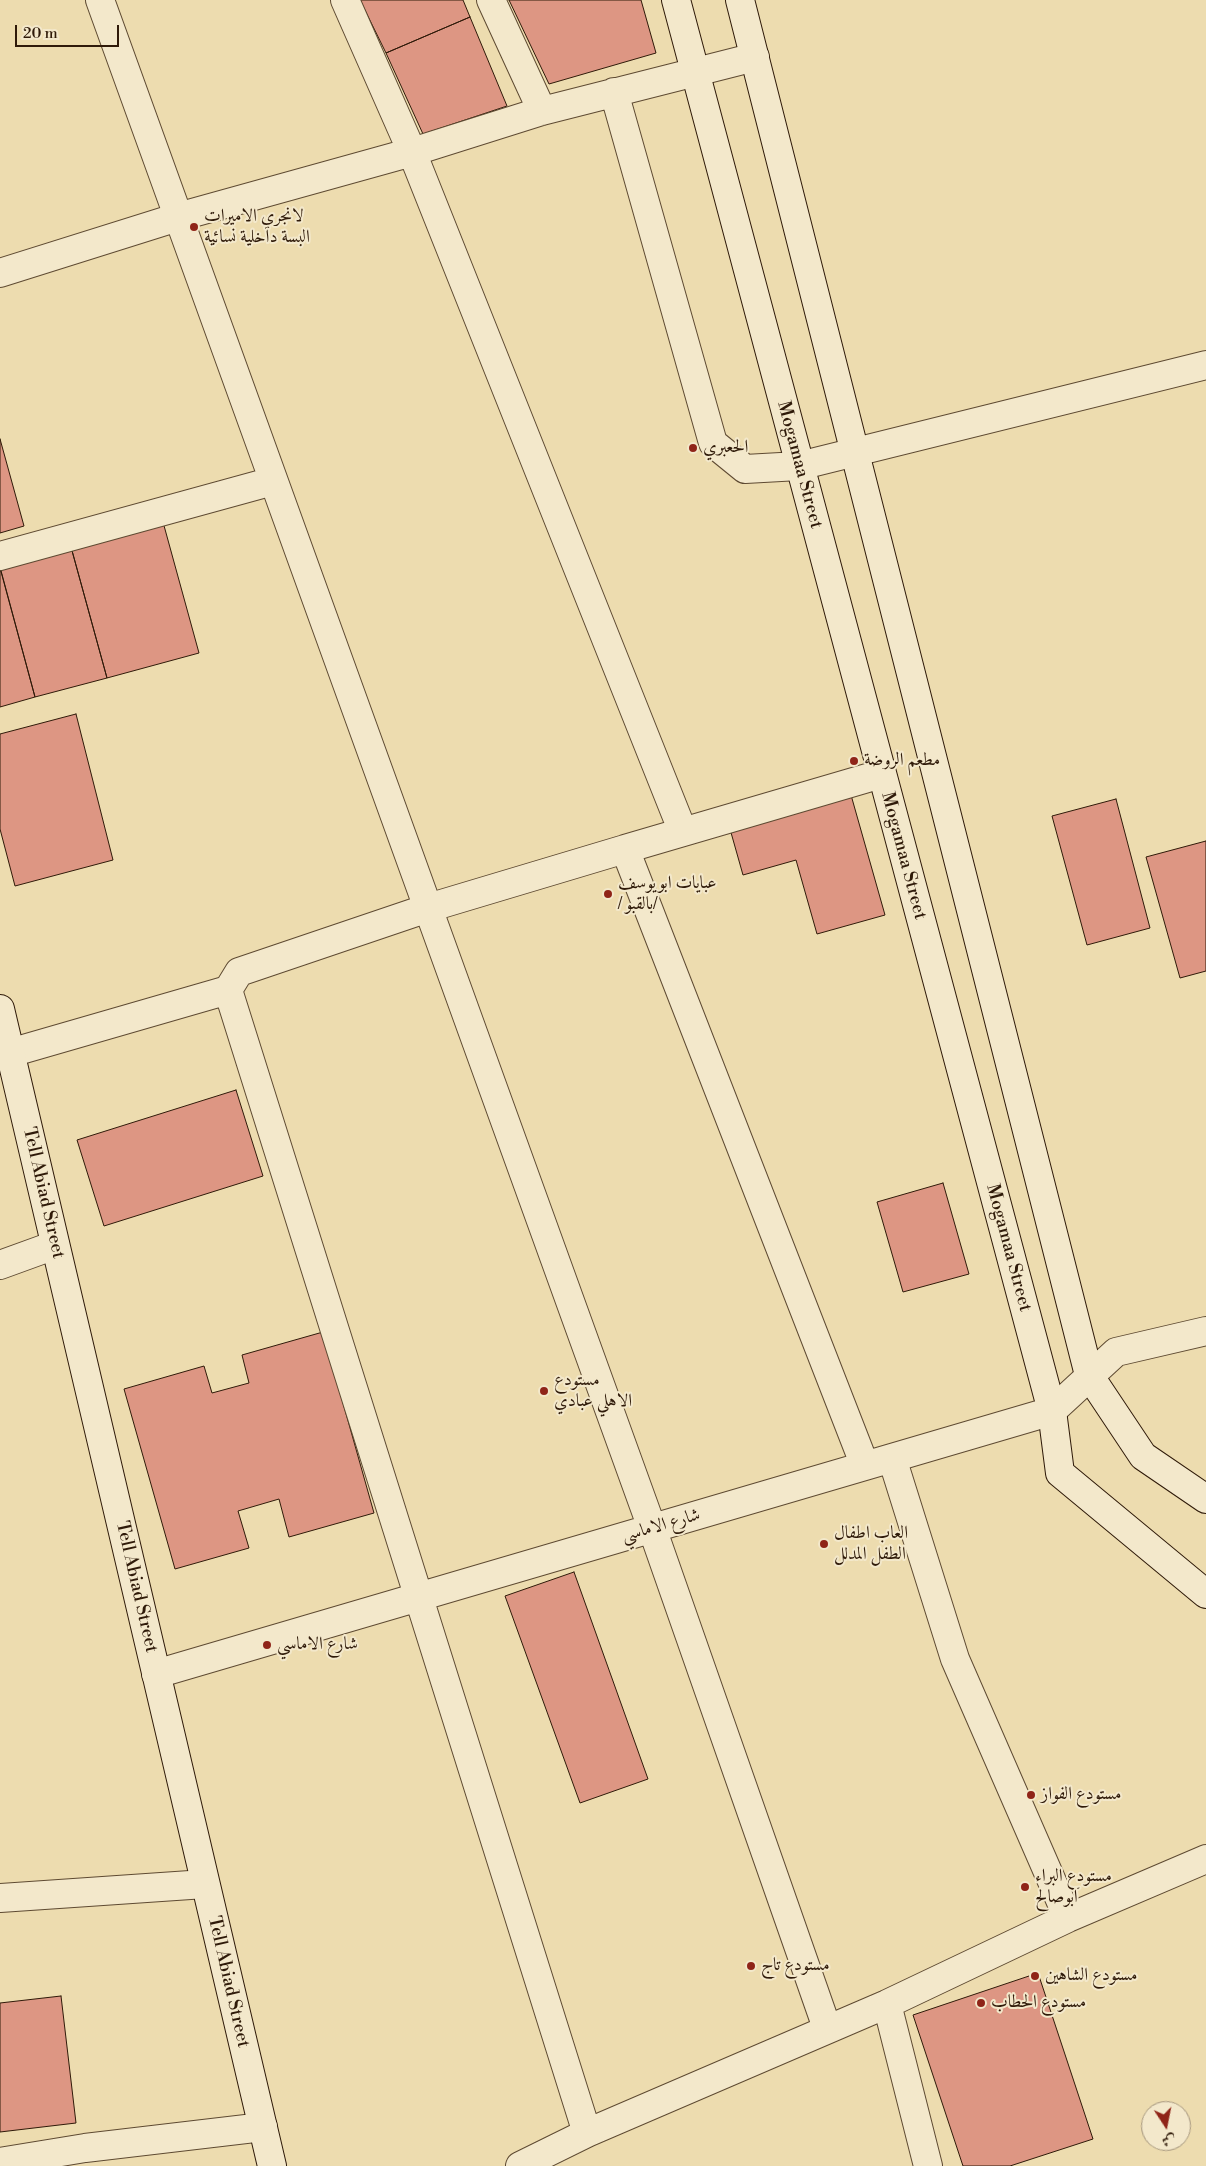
<!DOCTYPE html>
<meta charset="utf-8">
<style>
body{margin:0}
#map{position:relative;width:1206px;height:2166px;overflow:hidden;background:#eddcaf;font-family:"Libre Bodoni",Amiri,serif}
canvas{display:block}
.north{position:absolute;left:1141px;top:2101px;width:50px;height:50px;box-sizing:border-box;background:#f3e8cb;border:1px solid #a5967d;border-radius:50%;rotate:169deg;font-size:14px;font-weight:700;line-height:20px;text-align:center;color:#2f1a09}
.north::after{content:'';display:block;margin:auto;width:18px;height:22px;background:#8f2418;clip-path:polygon(50% 0,100% 100%,50% 72%,0 100%)}
.scale{position:absolute;left:15px;top:25px;width:104px;height:22px;box-sizing:border-box;border:2px solid #2f1a09;border-top:0;padding-left:6px;font-size:15px;line-height:18px;white-space:nowrap;color:#2f1a09;-webkit-text-stroke:4px #f3e8cb;paint-order:stroke}
</style>
<div id="map">
<canvas width="1206" height="2166"></canvas>
<div class="north">ش</div>
<div class="scale">20 m</div>
</div>
<script>
const c = document.querySelector('canvas').getContext('2d');
c.lineJoin = 'round';
function paint(path, color) { c.fillStyle = color; c.fill(path, 'evenodd'); }
const toPath = rows => new Path2D(rows.map(r => 'M' + r).join(''));
function stroke(path, color, width, dash) { c.strokeStyle = color; c.lineWidth = width; c.lineCap = dash ? 'butt' : 'round'; c.setLineDash(dash || []); c.stroke(path); }
function write(font, color, halo, rows, align = 'center') {
  c.font = font + ' "Libre Bodoni",Amiri,serif'; c.lineWidth = 4; c.setLineDash([]); c.textBaseline = 'middle'; c.strokeStyle = halo; c.fillStyle = color; for (const [text, x, y, turn = 0] of rows) {
    c.save(); c.translate(x, y); c.rotate((+turn || 0) * Math.PI / 180); c.textAlign = isNaN(turn) ? turn : align; if (halo) c.strokeText(text, 0, 0); c.fillText(text, 0, 0); c.restore();
  }
}
const building = toPath([
 [360,0,463,0,470,17,386,53,360,0],
 [509,0,641,0,656,53,549,84,509,0],
 [470,17,507,106,423,134,386,53,470,17],
 [0,439,24,526,0,533,0,439],
 [163,522,199,653,107,678,71,547,163,522],
 [71,547,107,678,35,697,0,567,71,547],
 [0,568,35,697,0,707,0,568],
 [76,714,113,860,15,886,0,829,0,734,76,714],
 [851,795,885,915,817,934,796,860,743,875,730,829,851,795],
 [1116,799,1150,928,1087,945,1052,816,1116,799],
 [1206,841,1206,971,1180,978,1146,857,1206,841],
 [236,1090,263,1176,104,1226,77,1140,236,1090],
 [943,1183,969,1274,903,1292,877,1202,943,1183],
 [323,1332,374,1513,289,1537,279,1499,238,1511,249,1548,175,1569,124,1389,204,1366,212,1393,249,1383,242,1355,323,1332],
 [574,1572,648,1779,580,1803,505,1596,574,1572],
 [1038,1973,1093,2139,1010,2166,963,2166,913,2015,1038,1973],
 [61,1996,76,2123,0,2132,0,2003,61,1996]
]);
paint(building, '#dd9683');
stroke(building, '#2f1a09', 1);
const minor = toPath([
 [100,0,652,1528,827,2028],
 [345,0,412,152,683,832],
 [491,0,542,111],
 [614,92,713,443,745,469,799,466],
 [0,273,178,217,412,152,542,111,755,57],
 [0,556,273,481],
 [10,1053,228,990],
 [0,1265,55,1245],
 [892,1458,955,1659,1068,1918],
 [865,1466,625,849,881,774],
 [156,1674,1052,1411,1116,1352,1206,1331],
 [0,1898,205,1884],
 [887,2004,928,2166],
 [587,2133,228,990,239,972,428,908,625,849],
 [0,2162,85,2148,263,2127],
 [520,2166,587,2133,887,2004,1068,1918,1206,1859]
]);
const tertiary = toPath([
 [799,466,1206,365]
]);
const secondary = toPath([
 [676,0,1052,1411,1060,1473,1206,1594],
 [740,0,1089,1375,1143,1456,1206,1499],
 [0,1009,272,2166]
]);
stroke(minor, '#5e4a32', 30);
stroke(tertiary, '#5e4a32', 30);
stroke(secondary, '#2f1a09', 30);
stroke(minor, '#f3e8cb', 28);
stroke(tertiary, '#f3e8cb', 28);
stroke(secondary, '#f3e8cb', 28);
for (const [x, y, r, color] of [
 [194,227,5,"#8f2418"],
 [693,448,5,"#8f2418"],
 [854,761,5,"#8f2418"],
 [608,894,5,"#8f2418"],
 [544,1391,5,"#8f2418"],
 [824,1544,5,"#8f2418"],
 [267,1645,5,"#8f2418"],
 [1031,1795,5,"#8f2418"],
 [1025,1887,5,"#8f2418"],
 [751,1966,5,"#8f2418"],
 [1035,1976,5,"#8f2418"],
 [981,2003,5,"#8f2418"]
]) { const dot = new Path2D(); dot.arc(x, y, r, 0, 2 * Math.PI); c.fillStyle = color; c.fill(dot); stroke(dot, '#f3e8cb', 2); }
write('18px', '#2f1a09', '#f3e8cb', [
 ["لانجري الاميرات",204,217],
 ["البسة داخلية نسائية",204,238],
 ["الحعبري",703,448],
 ["مطعم الروضة",864,761],
 ["عبايات ابويوسف",618,884],
 ["/ بالقبو/",618,905],
 ["مستودع",554,1381],
 ["الاهلي عبادي",554,1402],
 ["العاب اطفال",834,1534],
 ["الطفل المدلل",834,1555],
 ["شارع الاماسي",277,1645],
 ["مستودع الفواز",1041,1795],
 ["مستودع البراء",1035,1877],
 ["ابوصالح",1035,1898],
 ["مستودع تاج",761,1966],
 ["مستودع الشاهين",1045,1976],
 ["مستودع الحطاب",991,2003]
], 'left');
write('18px', '#2f1a09', '#f3e8cb', [
 ["Mogamaa Street",799,465,75],
 ["Mogamaa Street",903,856,75],
 ["Tell Abiad Street",43,1193,77],
 ["Mogamaa Street",1008,1248,75],
 ["شارع الاماسي",661,1526,-16],
 ["Tell Abiad Street",136,1587,77],
 ["Tell Abiad Street",228,1982,77]
]);
</script>
